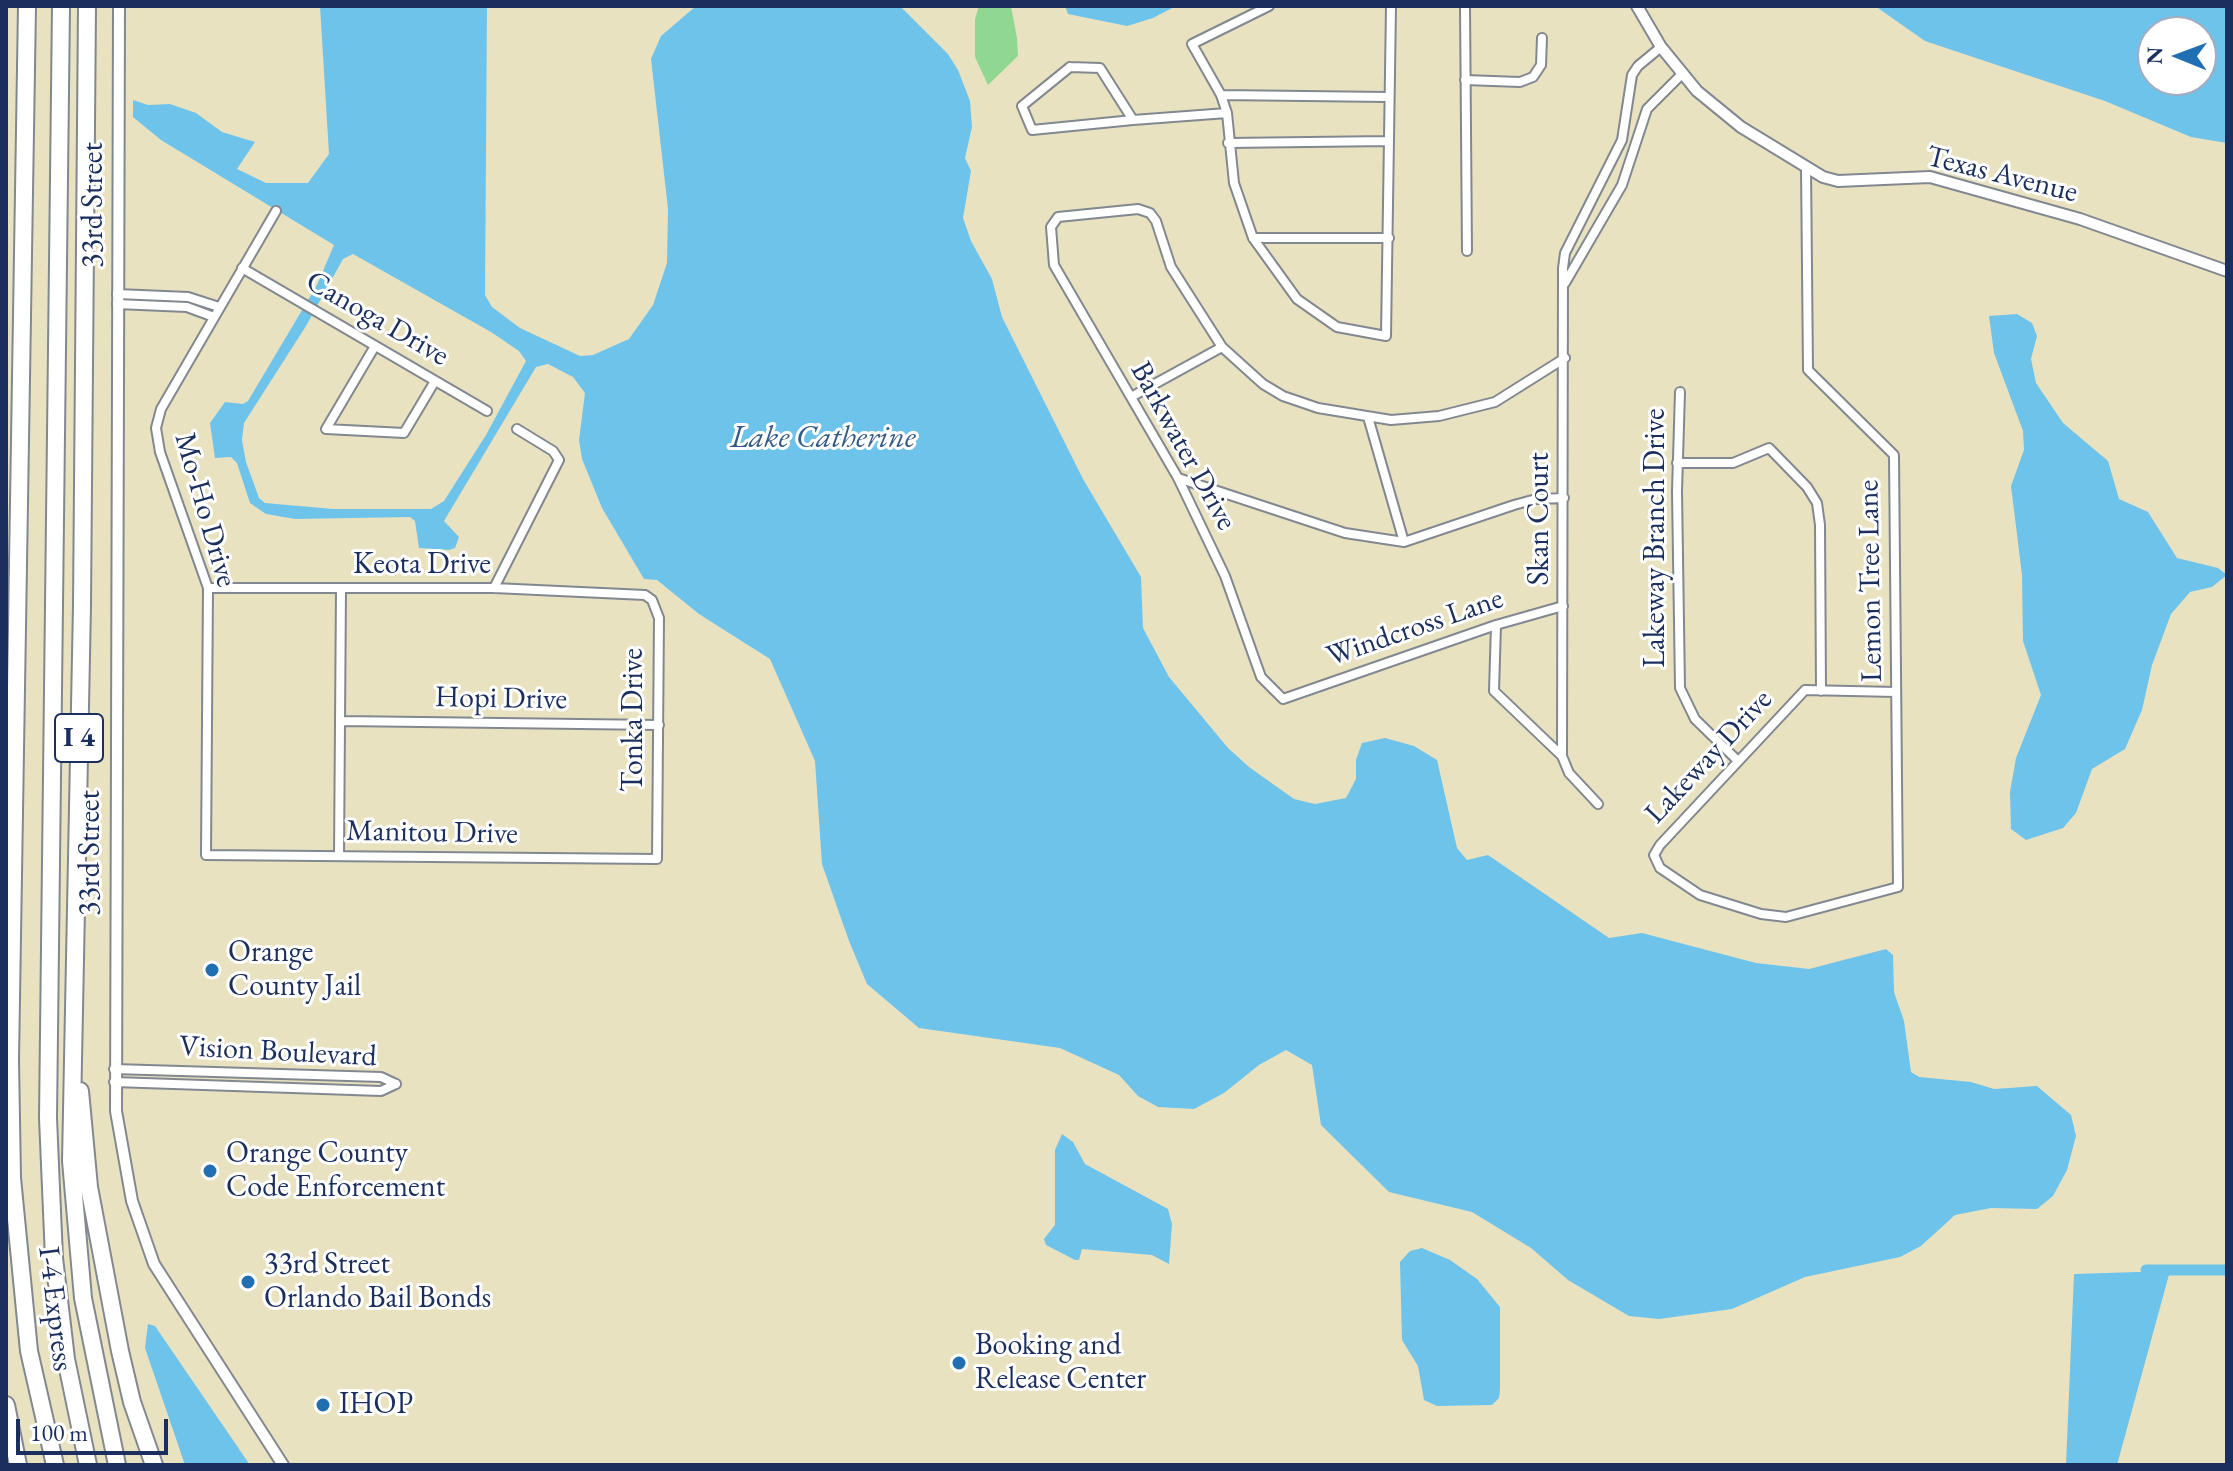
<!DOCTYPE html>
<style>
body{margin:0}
#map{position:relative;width:2233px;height:1471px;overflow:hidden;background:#e8e2c1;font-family:"EB Garamond",serif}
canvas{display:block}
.frame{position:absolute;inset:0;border:8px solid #1b2f5e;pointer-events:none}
.north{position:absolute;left:2137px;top:16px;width:80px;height:80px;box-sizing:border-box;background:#fff;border:2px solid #a4acbf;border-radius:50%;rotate:271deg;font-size:22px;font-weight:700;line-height:32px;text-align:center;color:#1b2f5e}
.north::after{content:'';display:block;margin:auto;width:28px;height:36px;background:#1f6fb2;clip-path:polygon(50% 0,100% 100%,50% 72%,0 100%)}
.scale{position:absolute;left:16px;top:1419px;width:152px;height:36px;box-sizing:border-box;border:4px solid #1b2f5e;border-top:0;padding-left:10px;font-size:24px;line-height:28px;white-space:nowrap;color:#1b2f5e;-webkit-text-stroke:6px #fff;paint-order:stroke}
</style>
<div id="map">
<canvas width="2233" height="1471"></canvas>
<div class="frame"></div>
<div class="north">N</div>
<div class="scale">100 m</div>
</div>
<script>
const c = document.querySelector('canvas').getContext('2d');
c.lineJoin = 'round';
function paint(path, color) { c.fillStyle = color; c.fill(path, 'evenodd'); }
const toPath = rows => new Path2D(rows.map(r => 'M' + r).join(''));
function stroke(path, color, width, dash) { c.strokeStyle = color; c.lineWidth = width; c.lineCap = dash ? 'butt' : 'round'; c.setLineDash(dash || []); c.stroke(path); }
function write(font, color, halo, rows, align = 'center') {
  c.font = font + ' "EB Garamond",serif'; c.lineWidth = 6; c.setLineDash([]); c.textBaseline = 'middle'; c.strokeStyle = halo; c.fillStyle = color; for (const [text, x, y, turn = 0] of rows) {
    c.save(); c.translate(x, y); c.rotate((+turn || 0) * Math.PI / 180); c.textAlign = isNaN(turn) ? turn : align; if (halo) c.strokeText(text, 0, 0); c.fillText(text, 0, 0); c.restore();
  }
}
paint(toPath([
 [979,6,1011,6,1017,38,1018,56,988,85,975,57,975,19]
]), '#90d792');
paint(toPath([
 [320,6,487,6,485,295,492,307,520,328,580,356,593,355,629,339,653,305,667,263,668,209,651,59,661,36,696,6,900,6,948,54,958,70,970,101,972,127,965,158,971,171,963,218,971,241,992,279,1002,317,1083,479,1141,577,1143,628,1169,677,1228,748,1249,767,1294,799,1315,804,1346,798,1356,779,1356,760,1362,743,1385,738,1414,746,1437,760,1457,848,1467,860,1488,855,1609,938,1642,933,1756,963,1809,969,1886,949,1893,955,1894,992,1904,1021,1911,1072,1919,1077,1971,1082,1994,1089,2037,1086,2071,1115,2076,1136,2067,1170,2053,1196,2037,1209,1991,1208,1955,1215,1921,1246,1900,1257,1805,1277,1732,1309,1659,1319,1629,1316,1568,1280,1531,1248,1472,1212,1389,1192,1321,1125,1312,1065,1286,1050,1259,1065,1224,1093,1194,1109,1158,1107,1138,1096,1119,1075,1060,1048,919,1028,867,984,849,941,822,864,815,761,770,659,699,614,657,580,644,579,602,508,582,459,579,440,585,393,573,377,548,364,536,367,444,521,459,537,455,548,449,550,419,548,415,521,410,517,295,519,266,514,250,503,237,463,231,457,215,458,210,423,225,402,243,404,248,401,317,285,334,245,161,140,133,117,133,100,148,105,170,104,196,113,222,132,255,142,237,169,266,183,308,183,329,154],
 [353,254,491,332,519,351,526,361,486,435,444,501,431,509,333,509,265,503,259,498,246,462,242,440,244,423,306,326,343,259],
 [1065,6,1176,6,1153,18,1127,26,1068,14],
 [1875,6,2227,6,2227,143,2191,137,2105,101,1925,41],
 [2201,32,2201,80,2153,80,2153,32],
 [2017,314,2032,323,2037,336,2031,359,2036,383,2063,423,2108,461,2119,499,2148,512,2177,558,2218,568,2227,575,2212,587,2190,592,2171,614,2152,665,2142,710,2125,749,2092,769,2076,813,2063,828,2026,840,2011,829,2010,792,2016,758,2041,695,2023,641,2022,575,2011,486,2024,450,2023,431,1994,353,1989,316],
 [1062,1134,1073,1142,1085,1164,1168,1209,1172,1224,1169,1264,1152,1255,1082,1249,1079,1260,1075,1260,1046,1245,1044,1239,1055,1225,1055,1150],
 [1422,1248,1450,1260,1477,1279,1500,1307,1500,1389,1499,1398,1492,1405,1437,1406,1424,1400,1418,1366,1402,1340,1400,1262,1410,1251],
 [2170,1271,2117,1465,2066,1465,2074,1274],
 [148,1324,155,1326,250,1465,185,1465,145,1348]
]), '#6ec3eb');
stroke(toPath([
 [2146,1270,2227,1270]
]), '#6ec3eb', 11);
const minor = toPath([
 [1269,6,1192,44,1221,95,1227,113,1234,183,1253,238,1297,299,1337,327,1386,336,1391,6],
 [1465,6,1467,251],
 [1070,67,1100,68,1133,120,1032,130,1022,106,1070,67],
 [1465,80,1520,82,1533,77,1541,65,1542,38],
 [1221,95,1388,97],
 [1133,120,1227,113],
 [1228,143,1388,141],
 [1806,167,1808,370,1894,455,1898,887,1786,917,1761,914,1700,895,1660,868,1654,855,1660,845,1805,690,1896,692],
 [1253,238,1389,238],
 [242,268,487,411],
 [1565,283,1622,185,1647,109,1682,74],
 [117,294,188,297,219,307],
 [117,304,187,307,214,317],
 [375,346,326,429,404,433,435,381],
 [1680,392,1677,491,1680,688,1695,719,1737,760],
 [1131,397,1222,347],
 [1368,417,1404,542],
 [1677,463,1733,463,1769,448,1807,487,1817,503,1820,525,1821,691],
 [1178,478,1345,533,1404,542,1514,505,1536,499,1564,498],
 [208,588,494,588,645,595,652,600,659,618,657,859,206,855,208,588,160,452,156,428,161,409,276,211],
 [494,588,559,460,553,451,517,429],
 [1563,606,1496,625,1283,699,1261,677,1225,576,1178,478,1054,265,1051,227,1058,217,1138,209,1150,213,1156,221,1171,267,1222,347,1263,384,1283,396,1318,408,1391,420,1439,416,1495,402,1565,358],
 [1496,625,1494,691,1562,756],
 [342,721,659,725],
 [1598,804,1569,773,1562,756,1563,268,1565,253,1622,140,1632,75,1638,66,1661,47],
 [339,856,341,589],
 [114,1069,381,1077,396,1084],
 [114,1082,381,1091,396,1084]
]);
const tertiary = toPath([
 [119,6,116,1111,132,1201,154,1264,283,1465],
 [1637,6,1661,47,1697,91,1741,127,1823,177,1838,181,1930,177,2080,219,2227,271]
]);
const motorway = toPath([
 [27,6,10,1060,12,1178,29,1351,55,1465],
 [61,6,48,1118,54,1258,66,1359,88,1465],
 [87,6,82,605,71,1161,83,1298,117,1465],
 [80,1091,89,1187,120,1351,132,1402,154,1465],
 [6,1405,18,1465]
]);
stroke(minor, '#828890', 12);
stroke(tertiary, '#828890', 14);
stroke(motorway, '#828890', 20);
stroke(minor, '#fff', 8);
stroke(tertiary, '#fff', 10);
stroke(motorway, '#fff', 16);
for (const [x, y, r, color] of [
 [212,970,8,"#1f6fb2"],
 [210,1171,8,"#1f6fb2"],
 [248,1282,8,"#1f6fb2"],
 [959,1363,8,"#1f6fb2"],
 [323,1405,8,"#1f6fb2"]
]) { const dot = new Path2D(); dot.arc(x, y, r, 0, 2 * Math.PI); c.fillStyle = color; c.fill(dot); stroke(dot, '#fff', 3); }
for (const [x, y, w] of [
 [79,738,48]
]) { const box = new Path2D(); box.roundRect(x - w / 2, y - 24, w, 48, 6); c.fillStyle = '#fff'; c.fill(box); stroke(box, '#1b2f5e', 2); }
write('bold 28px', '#1b2f5e', null, [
 ["I 4",79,738]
]);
write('30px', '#1b2f5e', '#fff', [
 ["Texas Avenue",2002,175,14],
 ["33rd Street",94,205,-90],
 ["Canoga Drive",377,319,30],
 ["Barkwater Drive",1183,446,61],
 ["Mo-Ho Drive",205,510,74],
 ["Skan Court",1540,519,-90],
 ["Lakeway Branch Drive",1656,538,-90],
 ["Keota Drive",422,565],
 ["Lemon Tree Lane",1871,581,-91],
 ["Windcross Lane",1415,628,-19],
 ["Hopi Drive",501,699,1],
 ["Tonka Drive",634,720,-90],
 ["Lakeway Drive",1709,757,-47],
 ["Manitou Drive",432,833,1],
 ["33rd Street",91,853,-90],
 ["Vision Boulevard",278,1052,3],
 ["I-4 Express",55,1309,83]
]);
write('30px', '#1b2f5e', '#fff', [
 ["Orange",228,953],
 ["County Jail",228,987],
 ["Orange County",226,1154],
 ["Code Enforcement",226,1188],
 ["33rd Street",264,1265],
 ["Orlando Bail Bonds",264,1299],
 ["Booking and",975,1346],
 ["Release Center",975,1380],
 ["IHOP",339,1405]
], 'left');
write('italic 32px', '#345b88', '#fff', [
 ["Lake Catherine",823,438]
]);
</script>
